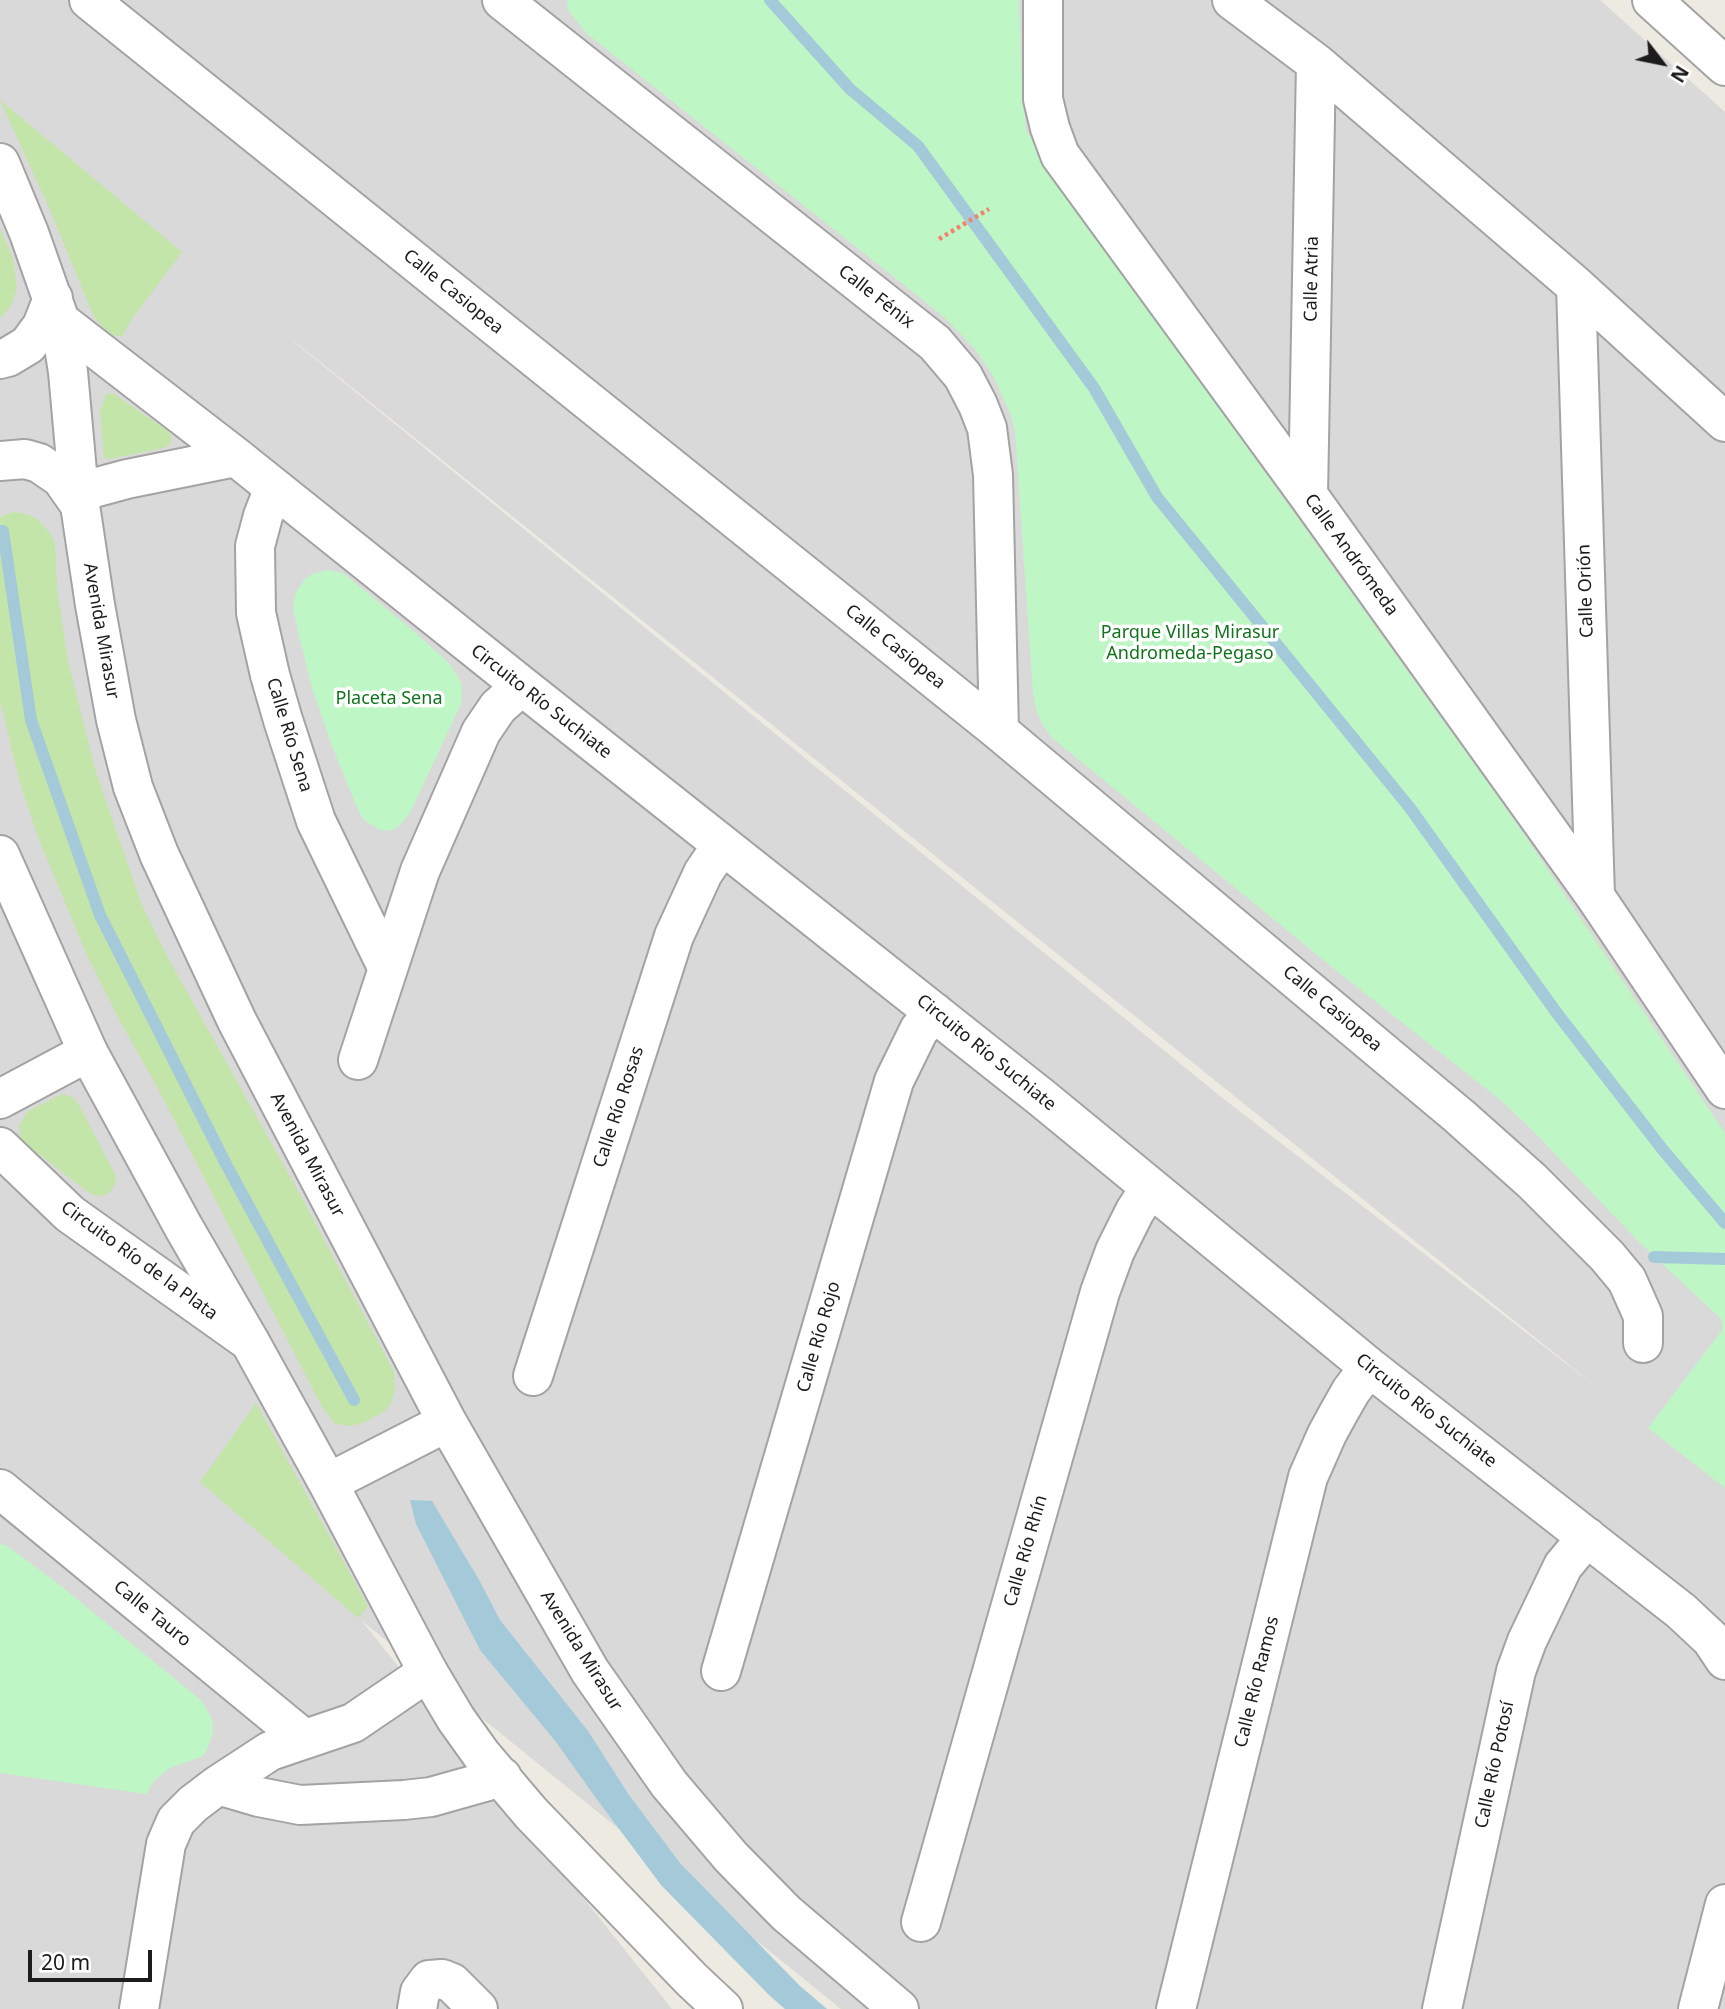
<!DOCTYPE html>
<meta charset="utf-8">
<style>
body{margin:0}
#map{position:relative;width:1725px;height:2009px;overflow:hidden;background:#edeae2;font-family:"Noto Sans",sans-serif}
canvas{display:block}
.north{position:absolute;left:1627px;top:28px;width:70px;height:70px;-webkit-text-stroke:5px #fff;paint-order:stroke;rotate:122deg;font-size:19px;font-weight:700;line-height:28px;text-align:center;color:#1c1c1c}
.north::after{content:'';display:block;margin:auto;width:24px;height:32px;background:#1c1c1c;clip-path:polygon(50% 0,100% 100%,50% 72%,0 100%)}
.scale{position:absolute;left:28px;top:1950px;width:124px;height:32px;box-sizing:border-box;border:4px solid #1c1c1c;border-top:0;padding-left:9px;font-size:21px;line-height:24px;white-space:nowrap;color:#1c1c1c;-webkit-text-stroke:5px #fff;paint-order:stroke}
</style>
<div id="map">
<canvas width="1725" height="2009"></canvas>
<div class="north">N</div>
<div class="scale">20 m</div>
</div>
<script>
const c = document.querySelector('canvas').getContext('2d');
c.lineJoin = 'round';
function paint(path, color) { c.fillStyle = color; c.fill(path, 'evenodd'); }
const toPath = rows => new Path2D(rows.map(r => 'M' + r).join(''));
function stroke(path, color, width, dash) { c.strokeStyle = color; c.lineWidth = width; c.lineCap = dash ? 'butt' : 'round'; c.setLineDash(dash || []); c.stroke(path); }
function write(font, color, halo, rows, align = 'center') {
  c.font = font + ' "Noto Sans",sans-serif'; c.lineWidth = 7; c.setLineDash([]); c.textBaseline = 'middle'; c.strokeStyle = halo; c.fillStyle = color; for (const [text, x, y, turn = 0] of rows) {
    c.save(); c.translate(x, y); c.rotate((+turn || 0) * Math.PI / 180); c.textAlign = isNaN(turn) ? turn : align; if (halo) c.strokeText(text, 0, 0); c.fillText(text, 0, 0); c.restore();
  }
}
paint(toPath([
 [0,0,1600,0,1725,112,1725,2009,841,2009,362,1621,672,2009,0,2009],
 [293,341,294,341,1603,1392,1220,1096]
]), '#dad9d9');
paint(toPath([
 [0,100,182,252,130,322,122,337,113,335,104,328,95,318,90,308,50,210],
 [0,228,13,259,17,288,12,304,0,319],
 [109,393,114,394,169,432,172,438,170,444,164,448,109,459,104,458,100,412,105,396],
 [14,512,26,514,37,519,50,533,55,543,57,588,68,661,95,769,142,905,167,956,302,1198,394,1372,395,1391,391,1403,386,1410,366,1422,351,1426,335,1424,322,1407,196,1162,155,1083,122,1025,85,951,36,832,19,779,0,701,0,517],
 [62,1094,72,1097,78,1103,116,1176,115,1184,110,1192,105,1195,95,1196,88,1192,23,1142,20,1138,19,1126,28,1111],
 [256,1403,368,1606,358,1618,200,1482]
]), '#c4e5a9');
paint(toPath([
 [567,0,1019,0,1022,90,1026,130,1079,213,1515,821,1725,1133,1725,1488,1648,1428,1723,1329,1721,1319,1639,1242,1536,1134,1503,1102,1338,972,1051,737,1041,722,1036,709,1033,694,1015,431,1011,415,993,376,975,349,946,319,918,296,586,33,568,10],
 [328,570,343,573,410,628,449,663,460,680,462,688,461,703,454,719,410,813,398,827,393,830,380,830,375,827,364,820,358,810,332,746,311,685,293,609,294,600,296,592,305,579,312,574],
 [2,1544,7,1546,56,1582,202,1701,211,1717,213,1727,212,1736,206,1752,201,1757,170,1768,162,1774,154,1781,146,1794,0,1773,0,1545]
]), '#bff6c6');
paint(toPath([
 [410,1500,432,1501,478,1578,500,1620,588,1731,629,1795,680,1863,799,1985,827,2009,785,2009,769,1995,661,1885,596,1798,556,1742,480,1650,416,1524]
]), '#a4cad9');
stroke(toPath([
 [770,0,850,89,918,146,1094,388,1157,497,1410,808,1556,1012,1663,1150,1725,1223],
 [3,531,31,720,100,915,227,1166,354,1400],
 [1654,1257,1725,1259]
]), '#a4cad9', 12);
const minor = toPath([
 [89,0,999,731,1459,1116,1532,1181,1607,1256,1627,1280,1643,1316,1643,1343],
 [502,0,935,343,963,376,978,405,987,428,993,475,999,731],
 [1043,0,1043,99,1050,128,1060,155,1308,495,1595,896,1725,1089],
 [1232,0,1316,63,1576,286,1725,422],
 [1576,286,1595,896],
 [60,321,236,457,522,686,1042,1098,1369,1367,1681,1611,1711,1639,1725,1660],
 [274,488,263,516,255,546,256,613,270,675,283,720,316,821,388,969],
 [79,492,127,479,236,457],
 [1308,495,1316,63],
 [358,1060,420,871,481,732,498,707,522,686],
 [0,1099,88,1052],
 [0,1147,70,1214,250,1342],
 [533,1376,674,936,703,873,722,845],
 [0,1489,304,1739],
 [721,1671,894,1081,919,1030,934,1012],
 [218,1785,259,1797,300,1805,404,1800,431,1797,502,1777],
 [921,1922,1100,1292,1115,1251,1135,1211,1150,1188],
 [139,2009,166,1844,176,1821,193,1804,218,1785,270,1751,353,1723,428,1672],
 [417,2009,420,1992,429,1980,442,1979,452,1983,478,2009],
 [1176,2009,1308,1477,1327,1434,1339,1412,1351,1391,1369,1367],
 [1442,2009,1516,1671,1527,1641,1563,1566,1587,1537],
 [1698,2009,1725,1904]
]);
const tertiary = toPath([
 [1652,0,1725,66],
 [0,163,29,233,60,321,68,372,80,505,95,605,116,720,133,787,159,854,237,1021,447,1422,590,1671,669,1784,731,1857,786,1913,899,2009],
 [0,359,8,357,28,345,42,326,53,298],
 [0,461,25,459,39,463,61,478,80,505],
 [0,855,88,1052,184,1228,250,1342,328,1483,428,1672,456,1719,481,1754,531,1813,692,1980,723,2009],
 [328,1483,447,1422]
]);
stroke(minor, '#a3a3a3', 42);
stroke(tertiary, '#a3a3a3', 42);
stroke(toPath([
 [939,239,989,209]
]), '#f3816d', 4.5, [3.5, 3.5]);
stroke(minor, '#fff', 38);
stroke(tertiary, '#fff', 38);
write('18px', '#1c1c1c', '#fff', [
 ["Calle Atria",1312,279,-89],
 ["Calle Casiopea",453,292,39],
 ["Calle Fénix",876,297,38],
 ["Calle Andrómeda",1351,555,54],
 ["Calle Orión",1586,591,-92],
 ["Avenida Mirasur",101,631,80],
 ["Calle Casiopea",895,647,39],
 ["Circuito Río Suchiate",541,702,38],
 ["Calle Río Sena",289,735,73],
 ["Calle Casiopea",1332,1009,40],
 ["Circuito Río Suchiate",986,1053,39],
 ["Calle Río Rosas",619,1107,-72],
 ["Avenida Mirasur",307,1155,62],
 ["Circuito Río de la Plata",139,1261,36],
 ["Calle Río Rojo",819,1337,-74],
 ["Circuito Río Suchiate",1426,1411,38],
 ["Calle Río Rhín",1026,1551,-74],
 ["Calle Tauro",152,1614,39],
 ["Avenida Mirasur",581,1651,58],
 ["Calle Río Ramos",1257,1682,-76],
 ["Calle Río Potosí",1495,1765,-78]
]);
write('18px', '#10741d', '#fff', [
 ["Parque Villas Mirasur",1190,633],
 ["Andromeda-Pegaso",1190,654],
 ["Placeta Sena",389,699]
]);
</script>
